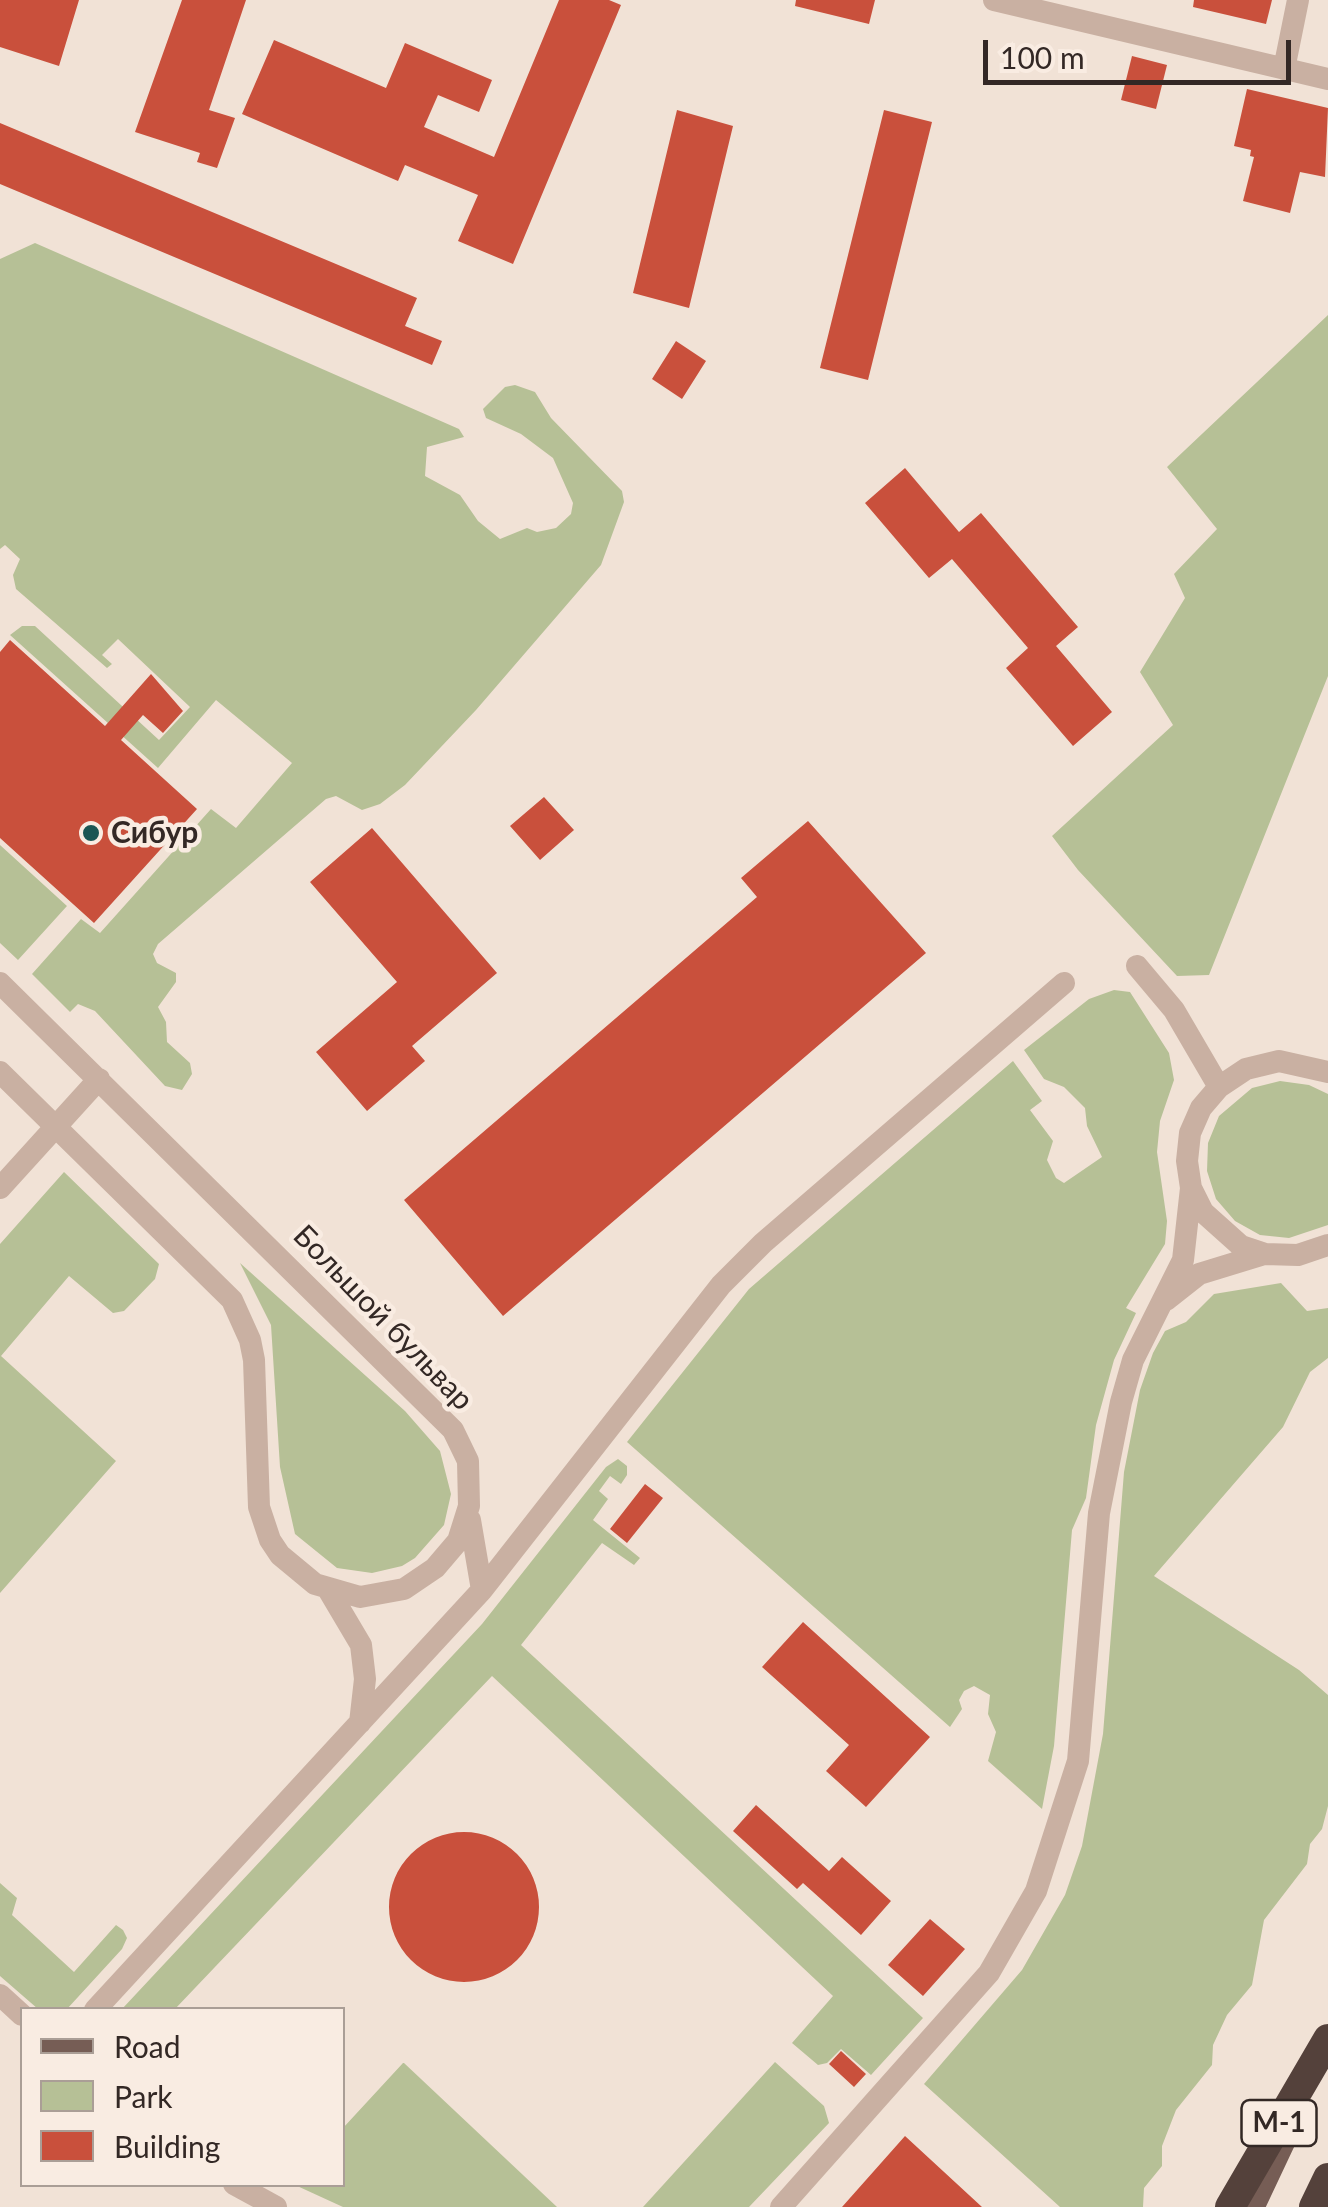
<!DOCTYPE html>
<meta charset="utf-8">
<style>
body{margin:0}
#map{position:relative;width:1328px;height:2207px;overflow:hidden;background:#f1e2d6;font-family:Lato,sans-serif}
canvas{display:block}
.legend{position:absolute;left:20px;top:2007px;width:325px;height:180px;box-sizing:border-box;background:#f9ece2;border:2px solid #aa9e96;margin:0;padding:12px 18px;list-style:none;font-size:30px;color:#332825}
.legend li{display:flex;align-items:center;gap:20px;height:50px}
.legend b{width:50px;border:2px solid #aa9e96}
.scale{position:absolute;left:983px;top:40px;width:308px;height:45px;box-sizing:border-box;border:5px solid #332825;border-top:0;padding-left:12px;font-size:30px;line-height:35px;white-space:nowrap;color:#332825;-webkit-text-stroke:8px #f9ece2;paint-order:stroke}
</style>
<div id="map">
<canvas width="1328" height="2207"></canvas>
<ul class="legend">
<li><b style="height:12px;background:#765d55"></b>Road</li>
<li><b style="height:28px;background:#b6c096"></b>Park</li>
<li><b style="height:28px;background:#c9503c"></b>Building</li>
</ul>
<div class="scale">100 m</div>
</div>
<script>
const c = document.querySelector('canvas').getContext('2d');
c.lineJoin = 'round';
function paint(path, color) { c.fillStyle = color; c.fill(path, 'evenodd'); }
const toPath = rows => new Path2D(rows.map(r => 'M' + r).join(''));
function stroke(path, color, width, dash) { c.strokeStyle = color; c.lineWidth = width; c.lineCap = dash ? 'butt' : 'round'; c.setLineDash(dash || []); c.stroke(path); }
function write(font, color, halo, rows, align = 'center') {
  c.font = font + ' Lato,sans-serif'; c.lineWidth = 9; c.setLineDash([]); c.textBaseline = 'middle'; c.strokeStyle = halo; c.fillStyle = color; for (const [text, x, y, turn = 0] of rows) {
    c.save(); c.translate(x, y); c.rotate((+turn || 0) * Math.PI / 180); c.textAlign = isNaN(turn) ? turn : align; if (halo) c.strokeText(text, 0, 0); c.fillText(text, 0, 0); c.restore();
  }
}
paint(toPath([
 [35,243,459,429,464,437,427,447,425,476,460,495,478,521,500,539,527,528,537,532,556,528,571,514,573,503,553,458,521,434,486,418,483,409,505,387,515,385,535,392,551,418,622,491,624,502,601,565,476,710,405,785,380,804,362,810,336,796,326,799,158,944,153,954,157,963,176,973,176,982,158,1007,166,1022,167,1042,190,1063,192,1074,182,1090,165,1086,95,1011,78,1004,70,1012,32,974,81,919,100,933,211,809,236,828,292,763,216,700,158,768,10,635,22,626,35,626,159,740,190,707,118,639,102,655,112,664,107,668,16,589,13,575,20,559,5,545,0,549,0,259],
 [1328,315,1328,676,1209,975,1177,976,1078,870,1052,836,1173,725,1140,672,1185,598,1174,574,1217,529,1167,467],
 [0,845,67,906,18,960,0,943],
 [1114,990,1130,992,1169,1053,1174,1080,1160,1121,1157,1152,1167,1221,1165,1244,1126,1308,1136,1313,1114,1360,1096,1425,1086,1498,1072,1530,1054,1746,1042,1809,988,1761,996,1732,988,1714,990,1695,974,1686,964,1691,959,1700,962,1709,950,1727,627,1442,749,1289,1013,1061,1042,1101,1030,1110,1053,1141,1047,1160,1056,1178,1064,1183,1102,1157,1087,1126,1085,1108,1064,1087,1044,1079,1024,1050,1089,999],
 [1280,1081,1309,1085,1328,1094,1328,1225,1289,1238,1260,1235,1235,1221,1216,1199,1207,1171,1208,1143,1219,1116,1252,1088],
 [64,1172,159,1264,155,1279,124,1311,113,1313,69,1276,1,1356,116,1461,0,1593,0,1244],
 [240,1263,405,1411,440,1451,451,1494,444,1525,415,1558,402,1566,372,1573,337,1568,295,1534,280,1467,271,1325],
 [1281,1283,1307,1311,1328,1308,1328,1358,1310,1372,1283,1427,1154,1576,1299,1670,1328,1695,1328,1806,1322,1829,1310,1844,1307,1864,1264,1920,1252,1985,1227,2015,1213,2045,1212,2065,1176,2110,1162,2146,1162,2166,1144,2188,1143,2207,1060,2207,924,2084,1022,1970,1065,1895,1082,1846,1103,1734,1124,1472,1140,1390,1153,1353,1165,1331,1186,1322,1214,1294],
 [618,1459,627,1466,627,1475,621,1484,610,1476,599,1491,608,1499,593,1520,640,1558,634,1565,602,1543,521,1645,923,2018,871,2075,841,2049,827,2063,818,2065,792,2043,833,1996,492,1676,175,2009,122,2009,482,1624,606,1467],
 [0,1883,17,1898,12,1915,74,1972,116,1925,123,1930,127,1938,122,1949,67,2009,38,2009,0,1976],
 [775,2062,824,2106,829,2123,749,2207,643,2207],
 [403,2063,404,2063,557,2207,343,2207,295,2185,342,2184,343,2128]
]), '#b6c096');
paint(toPath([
 [0,0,79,0,59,66,0,47],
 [182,0,246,0,209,110,235,118,217,168,197,162,200,153,135,132],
 [559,0,609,0,621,5,513,264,458,241,478,195,405,165,398,181,242,114,274,40,386,88,405,43,492,80,479,112,438,95,424,127,494,157],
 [796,0,875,0,869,24,795,6],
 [1194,0,1272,0,1266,24,1193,7],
 [1132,56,1167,65,1156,109,1121,100],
 [1247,89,1328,108,1325,177,1300,172,1290,213,1243,201,1254,157,1250,156,1251,150,1234,146],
 [677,110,733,126,689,308,633,293],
 [884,110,932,122,868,380,820,368],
 [0,123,417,298,405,326,442,341,432,365,0,184],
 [676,341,706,361,682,399,652,379],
 [905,468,959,532,981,513,1078,627,1056,646,1112,712,1073,746,1006,668,1028,648,952,559,929,578,865,503],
 [10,640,105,726,151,674,183,711,163,733,143,715,121,740,197,809,94,923,0,838,0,652],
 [544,797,574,830,540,860,510,826],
 [808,821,926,953,503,1316,404,1200,757,897,741,878],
 [372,828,497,973,412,1046,425,1061,367,1111,316,1052,397,982,310,882],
 [645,1484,663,1498,627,1543,610,1529],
 [803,1622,930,1737,866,1807,826,1771,849,1745,762,1667],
 [756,1805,829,1871,842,1857,891,1901,861,1935,803,1883,797,1889,733,1831],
 '389 1907a75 75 0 1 1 150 0a75 75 0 1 1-150 0Z',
 [930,1919,965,1949,923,1996,888,1965],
 [841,2051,866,2074,854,2087,829,2064],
 [905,2136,982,2207,842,2207]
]), '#c9503c');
stroke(toPath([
 [994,0,1328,79],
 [1284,69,1298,0],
 [1137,966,1174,1010,1219,1087],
 [0,983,453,1430,468,1461,469,1506,458,1541,435,1568,404,1589,360,1597,315,1584,280,1555,270,1540,259,1507,254,1360,250,1340,232,1300,0,1072],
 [1328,1072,1279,1061,1246,1069,1219,1087,1201,1108,1190,1133,1187,1161,1191,1188,1203,1212,1241,1246,1265,1254,1298,1255,1328,1245],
 [0,1188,99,1079],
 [1166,1300,1199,1274,1261,1255],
 [470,1520,482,1590],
 [329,1591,361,1645,365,1679,360,1723],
 [0,1995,22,2015],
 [95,2010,482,1590,721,1285,763,1243,1064,983],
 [234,2184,276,2207],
 [781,2207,989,1973,1036,1891,1078,1761,1099,1513,1121,1402,1133,1360,1183,1260,1191,1188]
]), '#c9b0a2', 22);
stroke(toPath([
 [1252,2207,1285,2137]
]), '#765d55', 25);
stroke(toPath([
 [1230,2207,1328,2039],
 [1314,2207,1328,2178]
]), '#54413b', 30);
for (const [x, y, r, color] of [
 [91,833,10,"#1a5553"]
]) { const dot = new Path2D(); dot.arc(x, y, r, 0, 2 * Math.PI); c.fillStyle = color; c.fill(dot); stroke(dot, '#f9ece2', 4); }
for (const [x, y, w] of [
 [1279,2123,75]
]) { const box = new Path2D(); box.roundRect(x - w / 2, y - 23, w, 46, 8); c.fillStyle = '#f9ece2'; c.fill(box); stroke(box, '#332825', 2.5); }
write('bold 28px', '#332825', null, [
 ["М-1",1279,2123]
]);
write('bold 30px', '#332825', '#f9ece2', [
 ["Сибур",111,833]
], 'left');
write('30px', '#332825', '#f9ece2', [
 ["Большой бульвар",383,1318,46]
]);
</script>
